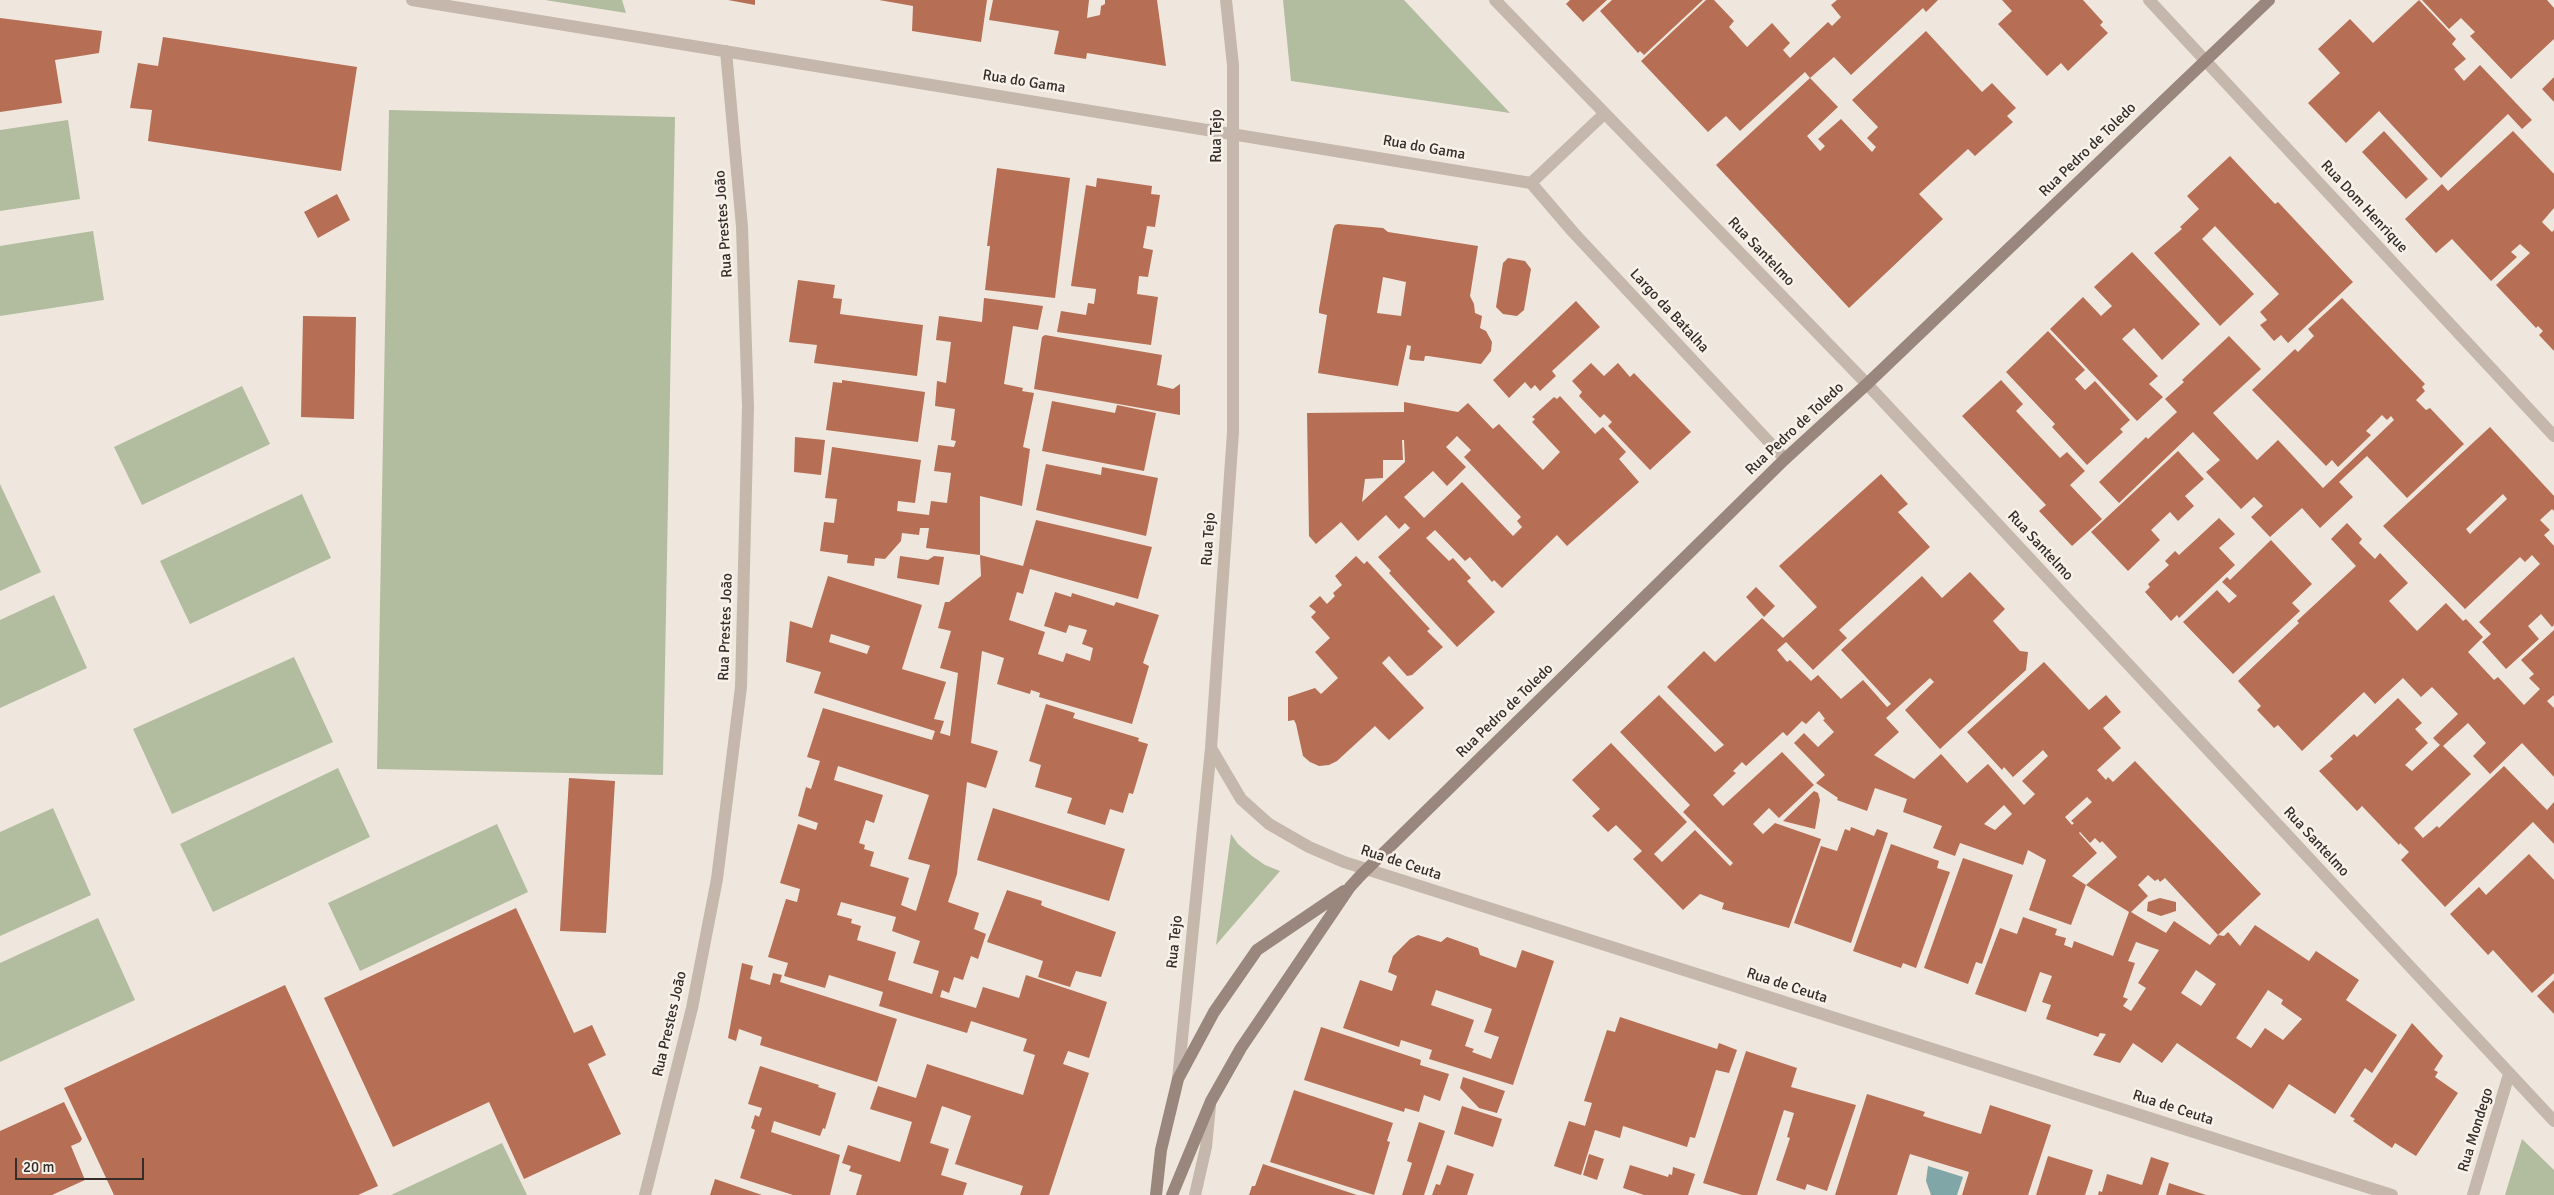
<!DOCTYPE html>
<meta charset="utf-8">
<style>
body{margin:0}
#map{position:relative;width:2554px;height:1195px;overflow:hidden;background:#efe7dd;font-family:Signika,sans-serif}
canvas{display:block}
.scale{position:absolute;left:15px;top:1158px;width:129px;height:22px;box-sizing:border-box;border:2px solid #342d29;border-top:0;padding-left:6px;font-size:15px;line-height:18px;white-space:nowrap;color:#342d29;-webkit-text-stroke:4px #f7f1e9;paint-order:stroke}
</style>
<div id="map">
<canvas width="2554" height="1195"></canvas>
<div class="scale">20 m</div>
</div>
<script>
const c = document.querySelector('canvas').getContext('2d');
c.lineJoin = 'round';
function paint(path, color) { c.fillStyle = color; c.fill(path, 'evenodd'); }
const toPath = rows => new Path2D(rows.map(r => 'M' + r).join(''));
function stroke(path, color, width, dash) { c.strokeStyle = color; c.lineWidth = width; c.lineCap = dash ? 'butt' : 'round'; c.setLineDash(dash || []); c.stroke(path); }
function write(font, color, halo, rows, align = 'center') {
  c.font = font + ' Signika,sans-serif'; c.lineWidth = 5; c.setLineDash([]); c.textBaseline = 'middle'; c.strokeStyle = halo; c.fillStyle = color; for (const [text, x, y, turn = 0] of rows) {
    c.save(); c.translate(x, y); c.rotate((+turn || 0) * Math.PI / 180); c.textAlign = isNaN(turn) ? turn : align; if (halo) c.strokeText(text, 0, 0); c.fillText(text, 0, 0); c.restore();
  }
}
paint(toPath([
 [545,0,622,0,626,13],
 [1283,0,1404,0,1510,113,1291,81],
 [389,110,675,117,663,775,377,769],
 [68,120,80,199,0,211,0,130],
 [93,231,104,300,0,316,0,246],
 [242,386,270,444,142,505,114,447],
 [0,484,41,572,0,591],
 [302,494,331,558,190,624,160,561],
 [54,595,87,668,0,708,0,620],
 [294,657,333,742,172,814,133,729],
 [338,768,370,837,213,912,180,844],
 [53,808,91,895,0,936,0,832],
 [497,824,528,892,360,971,328,903],
 [1231,834,1238,844,1252,856,1265,865,1280,871,1216,945],
 [98,918,135,1000,0,1062,0,963],
 [2522,1139,2554,1170,2554,1195,2505,1195],
 [502,1143,527,1195,391,1195]
]), '#b2bc9f');
paint(toPath([
 [1928,1166,1963,1177,1957,1195,1931,1195,1926,1181]
]), '#80a6a8');
paint(toPath([
 [728,0,755,0,755,5],
 [879,0,987,0,981,42,912,31,913,6],
 [993,0,1089,0,1087,18,1100,15,1101,6,1105,4,1105,0,1157,0,1166,66,1087,53,1086,59,1054,54,1059,31,989,20],
 [1570,0,1607,0,1583,22,1566,4],
 [1612,0,1703,0,1644,55,1640,51,1638,53,1600,11],
 [1706,0,1714,0,1734,21,1729,27,1747,47,1772,23,1790,43,1783,50,1790,58,1828,22,1832,26,1841,17,1831,5,1837,0,1938,0,1926,12,1923,8,1851,75,1834,57,1810,78,1805,72,1740,131,1726,116,1708,132,1641,61],
 [2002,0,2083,0,2103,22,2100,25,2108,33,2068,71,2061,63,2047,76,1998,24,2012,11],
 [2419,0,2456,39,2452,44,2466,59,2454,69,2464,81,2480,65,2532,120,2522,129,2508,114,2441,178,2379,111,2346,143,2308,103,2340,73,2318,49,2350,19,2373,43],
 [2422,0,2547,0,2554,8,2554,39,2511,79,2470,36,2475,32,2461,18,2449,29],
 [0,18,102,31,99,53,55,60,62,103,0,112],
 [1926,31,1982,92,1992,83,2016,108,2007,116,2013,122,1975,156,1968,149,1919,194,1943,219,1849,308,1716,165,1810,78,1838,107,1807,136,1820,151,1825,146,1818,139,1841,119,1872,152,1876,147,1867,138,1878,127,1852,100],
 [163,37,357,67,341,171,148,141,152,110,130,108,138,63,158,66],
 [2554,77,2554,102,2542,89],
 [2384,131,2428,179,2406,199,2362,152],
 [2513,131,2554,174,2554,208,2542,222,2552,232,2554,230,2554,351,2539,335,2543,331,2538,326,2536,328,2496,285,2530,253,2520,244,2511,252,2517,257,2491,281,2452,239,2436,253,2405,219,2442,184,2448,191],
 [2230,156,2275,204,2278,202,2353,282,2288,343,2281,335,2274,341,2260,325,2267,320,2260,312,2279,294,2215,226,2202,239,2254,294,2220,326,2154,253,2182,229,2180,227,2199,209,2187,196],
 [997,168,1070,178,1055,298,985,290,990,246,987,246],
 [1097,178,1152,186,1151,194,1160,195,1155,227,1147,226,1143,248,1153,250,1148,277,1139,276,1137,294,1158,297,1151,345,1057,332,1061,311,1086,315,1088,303,1094,304,1096,289,1071,286,1086,185,1096,187],
 [337,194,350,220,318,238,304,212],
 [1338,224,1383,228,1388,232,1478,246,1470,296,1474,304,1475,313,1482,316,1480,328,1486,331,1492,342,1491,351,1481,364,1428,356,1425,356,1424,361,1412,360,1409,359,1411,346,1407,345,1398,386,1318,373,1327,315,1319,313,1319,309,1333,229,1335,225],
 [1383,277,1406,282,1401,316,1377,313],
 [2132,252,2200,324,2162,360,2134,328,2122,339,2158,376,2149,384,2163,397,2137,421,2050,329,2083,297,2101,316,2112,306,2094,287],
 [1508,258,1525,261,1531,269,1524,310,1517,316,1503,314,1496,307,1503,263],
 [798,280,835,285,833,298,842,299,840,314,923,325,917,376,814,363,817,345,789,342],
 [984,298,1043,306,1038,330,1013,326,1004,384,1023,388,1022,391,1034,393,1023,447,1030,449,1022,506,980,496,980,555,926,548,929,528,920,528,919,535,902,533,901,541,885,559,875,558,874,566,847,563,848,555,820,551,824,522,834,523,837,499,825,498,832,447,921,460,915,503,898,501,897,511,929,515,931,501,947,503,951,473,934,471,938,445,954,447,956,441,951,440,955,409,935,406,937,381,946,383,951,342,936,340,939,316,982,322],
 [2342,298,2425,384,2422,387,2425,391,2416,400,2426,410,2430,408,2464,444,2407,498,2367,456,2339,482,2353,497,2320,528,2302,508,2270,537,2251,517,2263,506,2254,497,2241,509,2206,472,2220,460,2193,432,2119,503,2099,482,2146,437,2148,439,2177,412,2165,399,2184,382,2182,380,2229,336,2261,369,2213,413,2257,460,2278,440,2323,488,2394,420,2391,416,2387,420,2382,415,2366,431,2371,435,2338,467,2332,460,2326,466,2252,390,2295,349,2298,352,2314,336,2308,329],
 [1576,301,1600,327,1552,371,1556,376,1540,391,1535,385,1531,389,1525,382,1509,398,1493,380],
 [303,316,356,317,354,419,301,417],
 [2048,331,2085,370,2075,379,2085,390,2095,381,2130,420,2120,429,2123,432,2087,465,2052,427,2055,424,2006,372],
 [1045,335,1162,355,1157,385,1173,389,1180,384,1180,415,1034,389,1042,337],
 [1591,363,1604,376,1618,363,1630,377,1634,373,1691,432,1650,470,1608,426,1612,422,1604,414,1600,418,1579,396,1582,392,1572,381],
 [842,380,925,392,918,442,826,430,833,382,842,383],
 [2001,380,2023,404,2016,411,2060,458,2067,452,2085,471,2070,485,2102,519,2072,546,2039,511,2046,505,1962,416],
 [1560,396,1595,434,1603,427,1626,452,1619,459,1639,482,1567,546,1557,535,1502,588,1494,580,1492,582,1470,557,1465,561,1435,530,1426,538,1449,561,1453,558,1471,578,1467,581,1495,612,1457,647,1389,573,1391,571,1378,557,1410,528,1405,523,1399,529,1386,515,1358,541,1341,522,1316,544,1309,536,1307,413,1404,412,1404,402,1458,412,1468,403,1493,429,1499,424,1543,470,1560,452,1532,422,1535,419,1532,417,1554,397,1557,399],
 [1457,436,1471,450,1464,457,1521,517,1517,521,1522,527,1513,536,1462,482,1424,518,1404,497,1433,471,1447,486,1466,467,1446,447],
 [1402,440,1404,440,1405,462,1362,502,1365,479,1383,478,1383,460,1403,460],
 [1052,401,1115,413,1117,405,1156,413,1144,471,1042,451],
 [2490,427,2554,496,2554,511,2552,509,2540,520,2550,530,2544,535,2554,546,2554,625,2552,627,2541,614,2528,626,2539,639,2506,669,2482,642,2491,634,2479,622,2540,564,2532,555,2525,562,2520,557,2465,609,2383,526],
 [2503,494,2507,499,2470,534,2466,529],
 [795,437,825,440,821,475,794,472],
 [2178,451,2204,479,2185,496,2194,506,2178,521,2170,512,2151,530,2160,540,2128,571,2091,532],
 [1046,464,1101,475,1102,467,1158,478,1146,536,1036,510],
 [1881,474,1908,504,1898,512,1930,547,1839,630,1847,638,1813,670,1786,642,1777,650,1787,662,1790,660,1811,681,1818,675,1841,699,1863,680,1887,707,1891,704,1841,650,1922,576,1942,598,1970,572,2005,609,1993,621,2020,651,2028,652,2026,670,1940,749,1905,710,1934,682,1930,678,1886,718,1899,732,1874,755,1914,779,1941,754,1967,783,1988,764,2024,805,2035,794,2022,781,2048,756,2043,750,2013,777,2004,767,2002,770,1967,732,2044,662,2089,710,2106,695,2121,712,2103,728,2121,748,2097,770,2106,780,2108,777,2113,782,2135,761,2261,894,2218,935,2165,878,2160,882,2158,879,2155,881,2148,875,2138,885,2148,896,2131,912,2166,933,2174,921,2210,945,2218,935,2224,936,2228,932,2240,946,2255,925,2309,961,2316,951,2359,980,2346,1000,2397,1035,2372,1073,2365,1068,2335,1114,2289,1084,2273,1109,2177,1043,2162,1063,2133,1043,2120,1063,2093,1055,2106,1034,2100,1033,2098,1037,2046,1019,2051,1005,2042,1002,2052,976,2040,972,2026,1012,1975,994,2000,928,2017,934,2023,917,2057,929,2055,935,2066,938,2064,945,2072,948,2074,941,2113,956,2129,912,2086,885,2117,857,2102,841,2100,843,2095,838,2090,843,2080,832,2079,833,2097,853,2072,876,2086,885,2071,925,2029,910,2046,860,2028,850,2023,865,1960,843,1955,856,1933,848,1942,826,1903,812,1907,799,1875,788,1867,811,1837,800,1838,798,1816,783,1825,775,1794,743,1804,733,1818,747,1834,732,1823,720,1825,719,1819,711,1806,724,1802,721,1787,736,1783,732,1746,766,1742,762,1733,771,1736,773,1713,795,1723,806,1782,752,1814,785,1779,818,1769,808,1753,824,1763,834,1775,823,1821,839,1789,928,1722,909,1724,903,1700,894,1683,910,1633,859,1642,851,1616,825,1608,832,1592,816,1600,809,1572,780,1611,743,1687,822,1654,854,1662,862,1695,830,1730,866,1733,863,1683,812,1690,805,1620,732,1659,695,1715,752,1724,745,1667,687,1704,651,1715,662,1762,618,1783,638,1817,607,1779,566],
 [2087,797,2092,802,2071,821,2074,823,2072,825,2065,817],
 [2004,805,2012,814,1995,830,1984,824],
 [2136,942,2159,950,2138,983,2146,988,2131,1011,2123,1006,2128,999,2123,997,2135,963,2128,961],
 [2196,970,2216,984,2201,1006,2181,993],
 [2268,990,2283,1000,2281,1004,2302,1019,2283,1040,2265,1028,2251,1048,2236,1038],
 [2219,518,2235,534,2219,548,2235,565,2179,618,2177,615,2171,621,2145,592,2150,587,2148,584,2169,565,2165,561,2175,551,2179,555],
 [1036,520,1152,547,1138,599,1030,569,1023,594,1017,592,1009,620,1045,632,1038,654,1063,662,1066,653,1090,661,1093,648,1082,644,1087,630,1069,625,1066,633,1044,626,1055,592,1071,597,1072,593,1114,606,1116,602,1159,615,1143,663,1149,666,1132,724,1039,697,1040,693,1031,690,1030,694,997,684,1004,658,982,651,971,743,998,751,986,788,967,782,957,874,948,902,979,913,974,929,986,934,978,959,971,956,963,980,954,977,949,993,942,990,940,997,976,1008,983,987,1019,998,1026,975,1107,1002,1089,1058,1068,1051,1063,1064,1089,1073,1049,1195,1020,1195,1023,1186,955,1164,971,1116,942,1106,930,1143,949,1149,941,1175,967,1183,963,1195,856,1195,862,1175,849,1171,851,1166,842,1163,848,1145,900,1162,912,1122,870,1109,878,1086,916,1098,927,1064,1023,1095,1035,1055,1023,1051,1027,1039,971,1021,967,1033,879,1006,883,992,829,975,825,988,784,976,788,963,768,957,786,899,797,902,800,889,780,883,798,824,816,830,818,823,798,816,806,787,811,789,820,761,807,757,823,708,932,740,935,731,814,693,821,672,786,662,790,621,812,628,828,576,922,605,902,669,946,682,934,719,944,721,940,733,950,736,958,673,940,668,951,631,938,628,945,602,949,602,981,576,980,555,1023,566],
 [831,634,870,646,867,654,829,642],
 [838,766,929,795,908,859,930,865,916,911,901,905,909,878,870,866,874,852,864,849,865,845,859,843,866,820,874,823,883,795,834,780],
 [841,902,896,917,892,931,920,941,913,963,939,971,932,994,888,980,896,952,857,940,861,926,851,923,852,919,837,915],
 [2347,523,2362,539,2359,543,2375,559,2380,553,2408,583,2389,601,2417,631,2446,603,2463,621,2466,619,2483,637,2468,652,2494,680,2498,677,2524,705,2540,689,2529,678,2534,674,2521,660,2554,630,2554,695,2547,701,2554,708,2554,777,2522,743,2490,774,2473,756,2486,743,2468,723,2443,746,2471,774,2414,828,2423,838,2437,826,2439,828,2504,766,2547,810,2554,802,2554,844,2533,822,2445,907,2401,860,2409,852,2400,843,2399,845,2362,806,2357,811,2319,771,2333,759,2330,756,2354,734,2357,737,2398,698,2422,723,2415,729,2428,743,2405,765,2412,771,2440,745,2433,738,2458,714,2432,687,2421,697,2403,678,2375,704,2364,692,2302,751,2278,725,2274,728,2257,710,2261,706,2238,681,2299,623,2297,621,2356,566,2331,539],
 [2271,540,2312,584,2292,603,2300,611,2233,674,2183,622,2217,590,2229,603,2237,596,2222,582,2227,577,2230,580],
 [900,556,928,560,934,556,944,557,939,585,897,578],
 [1356,556,1364,564,1367,561,1430,629,1427,631,1443,647,1412,675,1407,676,1389,656,1382,663,1424,708,1389,740,1375,726,1337,761,1329,765,1319,766,1310,762,1303,756,1296,724,1294,720,1288,721,1288,697,1315,688,1321,694,1338,678,1315,652,1330,638,1311,617,1316,612,1309,606,1320,596,1327,604,1335,596,1333,593,1342,585,1335,576],
 [1756,587,1775,606,1764,617,1746,597],
 [1046,704,1075,713,1073,718,1139,738,1138,741,1148,744,1133,794,1129,793,1123,813,1110,809,1105,825,1067,813,1072,798,1035,787,1041,765,1029,761],
 [569,778,615,781,606,933,560,931],
 [1814,791,1818,793,1820,800,1815,829,1783,821],
 [993,808,1125,849,1109,901,977,860],
 [1851,827,1874,836,1877,829,1888,833,1851,943,1794,923,1821,846,1837,851,1845,829,1850,831],
 [1891,844,1939,861,1937,868,1950,872,1916,968,1903,963,1901,968,1853,951],
 [2529,854,2554,880,2554,973,2532,993,2493,950,2488,955,2450,914,2479,887,2486,895],
 [1963,858,2013,875,1982,964,1976,962,1968,984,1924,968],
 [1007,890,1042,901,1041,905,1045,907,1116,932,1101,977,1076,971,1070,987,1038,977,1043,961,987,942],
 [2160,898,2176,902,2176,911,2161,916,2147,911,2148,902],
 [516,908,574,1033,592,1025,606,1055,588,1064,621,1134,524,1179,489,1102,393,1147,324,998],
 [1418,935,1441,942,1447,937,1478,948,1480,955,1516,968,1522,950,1554,961,1513,1085,1429,1059,1432,1050,1401,1040,1399,1047,1343,1028,1360,980,1392,991,1397,976,1388,972,1393,956,1410,939],
 [1436,990,1492,1009,1484,1032,1499,1037,1491,1059,1472,1052,1474,1049,1465,1046,1474,1020,1431,1005],
 [742,963,753,966,750,979,770,985,773,973,782,975,780,982,897,1019,877,1082,760,1045,762,1037,739,1029,736,1041,728,1038],
 [2554,980,2554,1014,2537,996],
 [285,985,378,1186,358,1195,114,1195,64,1088],
 [1620,1017,1717,1049,1719,1043,1737,1050,1729,1073,1716,1070,1695,1138,1690,1137,1687,1147,1623,1126,1620,1138,1595,1130,1581,1175,1554,1166,1569,1121,1585,1126,1592,1103,1584,1101,1607,1030,1615,1032],
 [2412,1023,2443,1056,2434,1070,2438,1072,2435,1077,2458,1093,2416,1156,2395,1143,2392,1148,2353,1121,2355,1119,2350,1116],
 [1321,1027,1421,1060,1420,1065,1449,1074,1440,1101,1424,1095,1419,1112,1405,1108,1404,1112,1304,1080],
 [1746,1051,1797,1068,1791,1087,1856,1105,1827,1191,1807,1184,1805,1190,1776,1180,1790,1138,1787,1137,1794,1113,1784,1110,1757,1195,1742,1195,1703,1183],
 [760,1066,819,1085,818,1087,836,1093,825,1129,823,1128,820,1136,774,1121,771,1132,840,1155,830,1195,793,1195,740,1178,755,1130,751,1128,755,1115,759,1117,762,1108,748,1104],
 [1463,1077,1505,1091,1497,1113,1479,1108,1460,1088],
 [1294,1090,1393,1123,1387,1141,1390,1142,1374,1195,1270,1162],
 [1867,1094,1925,1112,1923,1116,1981,1134,1990,1105,2051,1125,2028,1195,1962,1195,1969,1172,1910,1154,1897,1195,1835,1195],
 [64,1102,82,1139,80,1142,71,1146,85,1180,52,1195,0,1195,0,1131],
 [1462,1106,1502,1119,1493,1147,1454,1134],
 [1419,1122,1445,1131,1424,1195,1402,1195,1412,1163,1407,1161],
 [1589,1154,1604,1159,1597,1180,1583,1175],
 [2048,1156,2093,1170,2085,1195,2036,1195],
 [2151,1157,2169,1163,2158,1195,2098,1195,2099,1191,2102,1192,2107,1174,2142,1185],
 [1263,1164,1357,1195,1249,1195,1252,1186,1255,1186],
 [1447,1165,1474,1174,1467,1195,1432,1195,1436,1184,1440,1185],
 [1630,1165,1668,1177,1669,1174,1672,1175,1673,1167,1695,1174,1688,1195,1644,1195,1623,1188],
 [715,1179,762,1195,710,1195],
 [2169,1183,2206,1195,2166,1195]
]), '#b66e54');
stroke(toPath([
 [412,0,1531,183],
 [1495,0,1867,384,2554,1121],
 [2149,0,2554,436],
 [1531,183,1573,232,1785,459],
 [1531,183,1604,114],
 [1211,748,1241,799,1269,824,1309,847,1344,862,2392,1195],
 [1178,1079,1211,748,1233,432,1233,65,1226,0],
 [645,1195,692,1008,717,879,741,687,748,407,742,227,726,51],
 [1195,1195,1206,1147,1210,1106],
 [2473,1195,2509,1074]
]), '#c5b7ab', 12);
stroke(toPath([
 [1156,1195,1161,1150,1178,1079,1214,1012,1257,950,1344,891],
 [1172,1195,1211,1101,1241,1048,1350,887,1361,875,1785,459,1867,384,2269,0]
]), '#99877d', 12);
write('15px', '#342d29', '#f7f1e9', [
 ["Rua do Gama",1024,82,9],
 ["Rua Tejo",1217,136,-90],
 ["Rua do Gama",1424,148,10],
 ["Rua Pedro de Toledo",2088,150,-44],
 ["Rua Dom Henrique",2364,207,47],
 ["Rua Prestes João",724,224,-94],
 ["Rua Santelmo",1761,252,46],
 ["Largo da Batalha",1669,311,47],
 ["Rua Pedro de Toledo",1795,429,-43],
 ["Rua Tejo",1209,539,-86],
 ["Rua Santelmo",2040,546,47],
 ["Rua Prestes João",726,627,-88],
 ["Rua Pedro de Toledo",1505,711,-44],
 ["Rua Santelmo",2316,842,47],
 ["Rua de Ceuta",1401,863,18],
 ["Rua Tejo",1175,942,-84],
 ["Rua de Ceuta",1787,986,18],
 ["Rua Prestes João",670,1024,-77],
 ["Rua de Ceuta",2173,1108,18],
 ["Rua Mondego",2476,1130,-73]
]);
</script>
